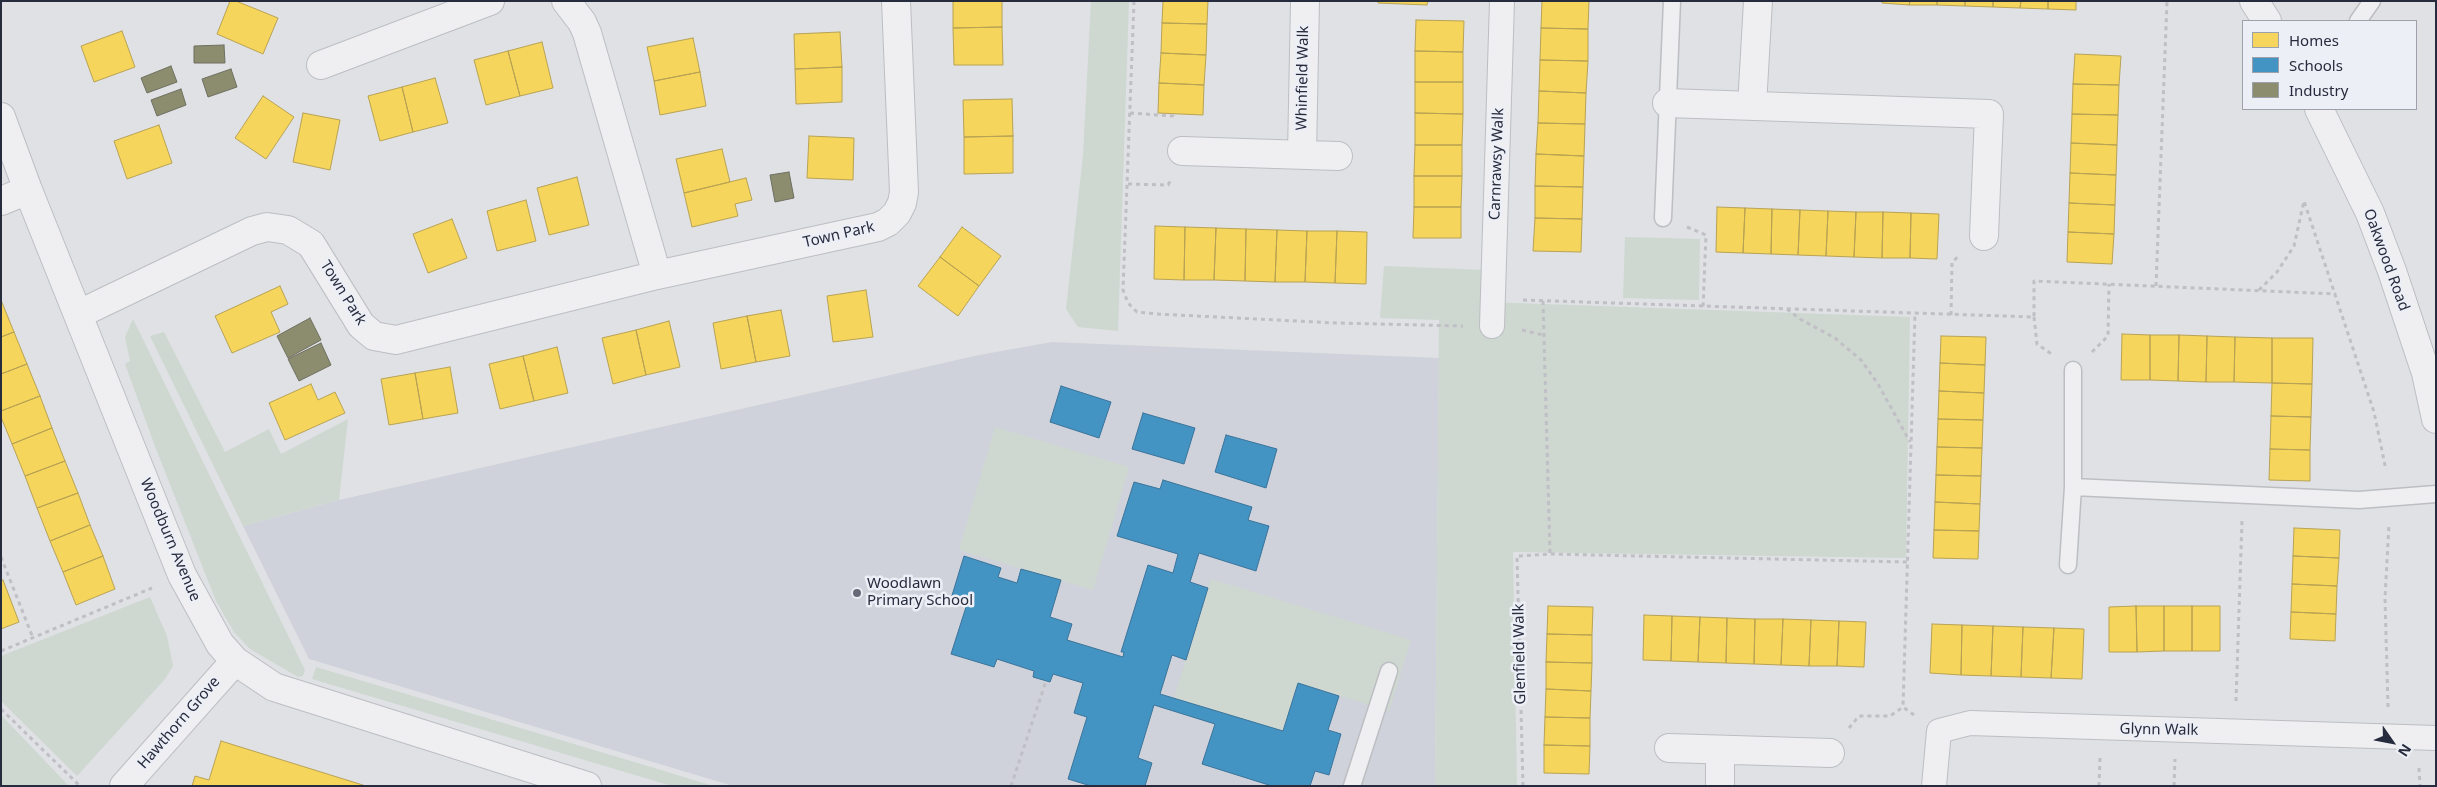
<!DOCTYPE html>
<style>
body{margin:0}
#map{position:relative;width:2437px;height:787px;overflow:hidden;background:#dfe1e5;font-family:"Noto Sans",sans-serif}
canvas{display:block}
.frame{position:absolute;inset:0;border:2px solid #272b3e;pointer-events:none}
.legend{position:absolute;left:2242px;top:20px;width:175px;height:90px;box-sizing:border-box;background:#eceff5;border:1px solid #9da1ac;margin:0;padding:6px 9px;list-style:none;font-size:15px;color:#272b3e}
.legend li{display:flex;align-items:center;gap:10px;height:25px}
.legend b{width:25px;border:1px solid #9da1ac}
.north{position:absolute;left:2367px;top:717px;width:50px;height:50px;-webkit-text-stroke:4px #eceff5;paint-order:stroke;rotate:123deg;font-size:14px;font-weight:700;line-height:20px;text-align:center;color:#272b3e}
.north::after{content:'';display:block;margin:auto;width:18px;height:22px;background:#272b3e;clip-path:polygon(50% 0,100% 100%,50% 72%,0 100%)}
</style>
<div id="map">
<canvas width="2437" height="787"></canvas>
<div class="frame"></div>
<ul class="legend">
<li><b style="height:14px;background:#f6d55c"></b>Homes</li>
<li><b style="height:14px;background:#4393c3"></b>Schools</li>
<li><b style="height:14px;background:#8c8c6e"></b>Industry</li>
</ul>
<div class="north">N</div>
</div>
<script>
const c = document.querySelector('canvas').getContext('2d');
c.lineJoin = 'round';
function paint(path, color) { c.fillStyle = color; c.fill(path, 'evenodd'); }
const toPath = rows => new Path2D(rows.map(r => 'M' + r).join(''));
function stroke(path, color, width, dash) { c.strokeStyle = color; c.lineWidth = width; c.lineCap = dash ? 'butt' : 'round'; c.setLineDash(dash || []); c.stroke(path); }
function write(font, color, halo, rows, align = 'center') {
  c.font = font + ' "Noto Sans",sans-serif'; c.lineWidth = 5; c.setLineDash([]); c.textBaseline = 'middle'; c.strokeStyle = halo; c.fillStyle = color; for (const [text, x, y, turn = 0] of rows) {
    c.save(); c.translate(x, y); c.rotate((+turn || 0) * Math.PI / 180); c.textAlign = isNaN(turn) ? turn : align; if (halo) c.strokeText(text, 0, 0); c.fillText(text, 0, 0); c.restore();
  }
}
paint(toPath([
 [1052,342,1439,358,1435,786,733,786,309,659,243,526,339,500,979,355]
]), '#cfd2da');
paint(toPath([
 [1091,1,1129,1,1118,331,1078,327,1066,309,1083,155],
 [1625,237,1700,239,1699,300,1623,298],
 [1384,266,1487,270,1487,302,1910,317,1906,558,1513,552,1517,786,1435,786,1439,320,1380,318],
 [133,319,305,670,303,676,298,677,250,649,234,632,216,601,156,449,125,364,130,361,125,337],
 [164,332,225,452,269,429,281,454,348,419,339,500,243,526,150,336],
 [995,427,1129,467,1093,590,959,550],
 [1211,579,1411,640,1389,711,1298,683,1283,731,1174,698],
 [150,597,167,636,173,666,165,679,77,776,1,701,1,656],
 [316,667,661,770,713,786,672,786,312,679],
 [1,715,68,785,67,786,1,786]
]), '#ced8d0');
const homes = toPath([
 [230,1,236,1,278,18,263,54,217,34,230,1],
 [953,1,1002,1,1002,27,953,28,953,1],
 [1163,1,1208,1,1207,24,1162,23,1163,1],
 [1378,1,1428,1,1427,5,1378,3,1378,1],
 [1542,1,1589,1,1588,29,1541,28,1542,1],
 [1882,1,1910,1,1909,5,1882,3,1882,1],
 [1910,1,1937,1,1937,5,1909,5,1910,1],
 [1937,1,1965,1,1965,6,1937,5,1937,1],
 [1965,1,1993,1,1993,7,1965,6,1965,1],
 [1993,1,2021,1,2020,8,1993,7,1993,1],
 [2021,1,2048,1,2048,9,2020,8,2021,1],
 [2048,1,2076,1,2076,10,2048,9,2048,1],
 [1416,20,1464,21,1463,52,1415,51,1416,20],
 [1162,23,1207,24,1206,55,1161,53,1162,23],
 [1002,27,1003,65,954,65,953,28,1002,27],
 [1541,28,1588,29,1588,61,1540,60,1541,28],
 [122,31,135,67,94,82,81,46,122,31],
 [840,32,842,67,795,69,794,34,840,32],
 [693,38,700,72,654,81,647,47,693,38],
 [542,42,553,88,520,96,508,51,542,42],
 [508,51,520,96,486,105,474,60,508,51],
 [1415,51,1463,52,1463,82,1415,82,1415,51],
 [1161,53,1206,55,1204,85,1159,83,1161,53],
 [2075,54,2121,56,2119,85,2073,84,2075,54],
 [1540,60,1588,61,1586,93,1539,91,1540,60],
 [842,67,842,102,796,104,795,69,842,67],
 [700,72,706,106,660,115,654,81,700,72],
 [435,78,448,123,413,132,402,87,435,78],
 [1415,82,1463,82,1463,114,1415,113,1415,82],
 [1159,83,1204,85,1203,115,1158,113,1159,83],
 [2073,84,2119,85,2118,115,2072,114,2073,84],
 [402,87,413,132,380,141,368,96,402,87],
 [1539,91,1586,93,1585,124,1538,123,1539,91],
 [263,96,294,117,266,159,235,138,263,96],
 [1012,99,1013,136,964,137,963,100,1012,99],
 [303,113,340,120,330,170,293,162,303,113],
 [1415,113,1463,114,1462,145,1415,145,1415,113],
 [2072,114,2118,115,2117,145,2071,143,2072,114],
 [1538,123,1585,124,1584,156,1536,154,1538,123],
 [159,125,172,163,127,179,114,141,159,125],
 [809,136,854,138,853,180,807,178,809,136],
 [1013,136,1013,173,964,174,964,137,1013,136],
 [2071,143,2117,145,2116,175,2070,173,2071,143],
 [1415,145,1462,145,1462,176,1414,176,1415,145],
 [722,149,730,182,684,193,676,159,722,149],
 [1536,154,1584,156,1583,187,1535,186,1536,154],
 [2070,173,2116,175,2115,205,2069,203,2070,173],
 [1414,176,1462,176,1461,207,1414,207,1414,176],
 [577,177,589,225,549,235,537,188,577,177],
 [746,178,752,200,735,204,738,216,692,227,684,193,746,178],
 [1535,186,1583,187,1582,219,1535,218,1535,186],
 [526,200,536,241,497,251,487,211,526,200],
 [2069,203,2115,205,2114,234,2068,232,2069,203],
 [1414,207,1461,207,1461,238,1413,238,1414,207],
 [1717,207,1745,208,1743,253,1716,252,1717,207],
 [1745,208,1772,209,1771,254,1743,253,1745,208],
 [1772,209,1800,210,1798,255,1771,254,1772,209],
 [1800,210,1828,211,1826,256,1798,255,1800,210],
 [1828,211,1856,212,1854,257,1826,256,1828,211],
 [1856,212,1883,212,1882,258,1854,257,1856,212],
 [1883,212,1911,213,1910,258,1882,258,1883,212],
 [1911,213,1939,214,1937,259,1910,258,1911,213],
 [1535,218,1582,219,1581,252,1533,251,1535,218],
 [452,219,467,258,428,273,413,234,452,219],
 [1155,226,1185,227,1184,280,1154,279,1155,226],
 [962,227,1001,256,979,286,940,257,962,227],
 [1185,227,1216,228,1214,280,1184,280,1185,227],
 [1216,228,1246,229,1245,281,1214,280,1216,228],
 [1246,229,1277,230,1275,282,1245,281,1246,229],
 [1277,230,1307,231,1305,282,1275,282,1277,230],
 [1307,231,1337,231,1335,283,1305,282,1307,231],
 [1337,231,1367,232,1366,284,1335,283,1337,231],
 [2068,232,2114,234,2112,264,2067,262,2068,232],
 [940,257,979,286,958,316,918,286,940,257],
 [280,286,288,304,271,312,280,332,232,353,215,316,280,286],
 [866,290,873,337,833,342,827,296,866,290],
 [1,300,14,332,1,337,1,300],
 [781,310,790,356,756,362,747,316,781,310],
 [747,316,756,362,721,369,713,323,747,316],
 [669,321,680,367,646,375,636,330,669,321],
 [636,330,646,375,613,384,602,338,636,330],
 [14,332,27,364,1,374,1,337,14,332],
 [2122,334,2150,335,2150,380,2121,380,2122,334],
 [2150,335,2179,335,2178,381,2150,380,2150,335],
 [2179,335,2207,336,2206,382,2178,381,2179,335],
 [1941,336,1986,337,1985,365,1940,363,1941,336],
 [2207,336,2235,337,2234,382,2206,382,2207,336],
 [2235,337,2272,338,2272,383,2234,382,2235,337],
 [2272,338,2313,338,2312,384,2272,383,2272,338],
 [557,347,568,393,534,401,523,356,557,347],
 [523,356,534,401,500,409,489,364,523,356],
 [1940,363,1985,365,1984,393,1939,391,1940,363],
 [27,364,40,396,1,411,1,374,27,364],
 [450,367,458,413,423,419,415,373,450,367],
 [415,373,423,419,389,425,381,379,415,373],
 [2272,383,2312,384,2311,417,2271,416,2272,383],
 [311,384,318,400,335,392,345,413,285,440,269,403,311,384],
 [1939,391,1984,393,1983,420,1938,419,1939,391],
 [40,396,52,428,12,444,1,417,1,411,40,396],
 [2271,416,2311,417,2310,450,2270,449,2271,416],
 [1938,419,1983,420,1982,448,1937,447,1938,419],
 [52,428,65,461,25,476,12,444,52,428],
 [1937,447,1982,448,1981,476,1936,475,1937,447],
 [2270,449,2310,450,2310,481,2269,480,2270,449],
 [65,461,78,493,37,508,25,476,65,461],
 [1936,475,1981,476,1980,504,1935,502,1936,475],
 [78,493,90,525,50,541,37,508,78,493],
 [1935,502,1980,504,1979,531,1934,530,1935,502],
 [90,525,103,556,63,572,50,541,90,525],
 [2294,528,2340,530,2339,558,2293,556,2294,528],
 [1934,530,1979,531,1978,559,1933,558,1934,530],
 [103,556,115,589,76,605,63,572,103,556],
 [2293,556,2339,558,2337,586,2292,584,2293,556],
 [3,580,19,622,1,629,1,581,3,580],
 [2292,584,2337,586,2336,614,2291,612,2292,584],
 [1548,606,1593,607,1592,635,1547,634,1548,606],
 [2136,606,2137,652,2109,652,2109,607,2136,606],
 [2136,606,2164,606,2164,651,2137,652,2136,606],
 [2164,606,2192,606,2192,651,2164,651,2164,606],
 [2192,606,2220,606,2220,651,2192,651,2192,606],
 [2291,612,2336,614,2335,641,2290,639,2291,612],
 [1644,615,1672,616,1671,661,1643,660,1644,615],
 [1672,616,1700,617,1698,662,1671,661,1672,616],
 [1700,617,1727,618,1726,663,1698,662,1700,617],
 [1727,618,1755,619,1754,664,1726,663,1727,618],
 [1755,619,1783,619,1781,665,1754,664,1755,619],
 [1783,619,1811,620,1809,666,1781,665,1783,619],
 [1811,620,1839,621,1837,666,1809,666,1811,620],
 [1839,621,1866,622,1864,667,1837,666,1839,621],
 [1932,624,1962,625,1961,675,1930,673,1932,624],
 [1962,625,1993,626,1991,676,1961,675,1962,625],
 [1993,626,2023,627,2021,677,1991,676,1993,626],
 [2023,627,2054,628,2051,678,2021,677,2023,627],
 [2054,628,2084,629,2082,679,2051,678,2054,628],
 [1547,634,1592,635,1592,663,1546,662,1547,634],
 [1546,662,1592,663,1591,691,1546,689,1546,662],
 [1546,689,1591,691,1590,718,1545,717,1546,689],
 [1545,717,1590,718,1590,746,1544,745,1545,717],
 [221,741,366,786,192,786,195,776,209,780,221,741],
 [1544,745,1590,746,1589,774,1544,773,1544,745]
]);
paint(homes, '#f6d55c');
stroke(homes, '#b8a253', 1);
const schools = toPath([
 [1061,386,1111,402,1099,438,1050,422,1061,386],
 [1143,413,1195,428,1184,464,1132,449,1143,413],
 [1226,435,1277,449,1266,488,1215,472,1226,435],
 [1163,480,1252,507,1248,520,1269,526,1256,571,1199,553,1190,582,1208,588,1186,660,1172,655,1160,694,1283,731,1298,683,1339,696,1328,730,1341,734,1329,775,1315,771,1310,786,1272,786,1202,764,1215,724,1154,705,1138,758,1152,763,1145,786,1091,786,1068,779,1087,717,1074,713,1083,683,1053,674,1050,682,1033,677,1034,671,997,659,994,667,951,654,966,607,950,602,964,556,1001,568,998,577,1017,583,1021,569,1061,580,1050,617,1072,624,1067,640,1123,657,1124,652,1121,652,1148,565,1173,573,1178,554,1117,536,1134,482,1160,489,1163,480]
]);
paint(schools, '#4393c3');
stroke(schools, '#3b749b', 1);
const industry = toPath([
 [224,45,225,63,194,63,194,46,224,45],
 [171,66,177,82,147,93,141,78,171,66],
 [231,69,237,87,208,97,202,79,231,69],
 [181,89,186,105,157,116,151,100,181,89],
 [789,172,794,198,775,202,770,175,789,172],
 [310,318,321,340,288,358,277,336,310,318],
 [321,343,331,365,299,381,288,359,321,343]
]);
paint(industry, '#8c8c6e');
stroke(industry, '#6e6f60', 1);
const service = toPath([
 [2358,21,2372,1],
 [1663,218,1672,1],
 [2073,487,2359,500,2436,494],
 [2068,565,2073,487,2073,370],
 [1352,786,1389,671]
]);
const pedestrian = toPath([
 [1492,326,1502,1],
 [1934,786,1939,731,1970,723,2436,738]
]);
const minor = toPath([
 [566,1,582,22,587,33,657,275],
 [321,65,490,1],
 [1667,103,1989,114,1984,236],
 [1752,106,1758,1],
 [1,117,28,190,182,575,220,644,235,661,274,687,587,786],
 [1182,151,1338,156],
 [1302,155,1305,1],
 [1,201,28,190],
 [79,314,252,231,267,227,288,230,311,244,361,325,374,336,396,340,657,275,878,227,888,222,897,213,902,203,904,192,896,1],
 [1669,748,1830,753],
 [124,786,235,661],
 [1720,786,1720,750]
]);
const tertiary = toPath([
 [2254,1,2267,21],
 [2319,109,2370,213,2392,271,2426,373,2436,419]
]);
stroke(service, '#bcbec2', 19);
stroke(pedestrian, '#bcbec2', 26);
stroke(minor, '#bcbec2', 30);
stroke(tertiary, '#bcbec2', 30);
stroke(toPath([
 [1134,1,1123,290,1128,303,1137,312,1157,314,1336,323,1463,326],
 [1130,113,1173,116,1175,119],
 [1128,184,1168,185,1171,180],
 [1687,227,1706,235,1703,307],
 [2156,286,2167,1],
 [2259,290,2277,272,2294,246,2304,201,2374,412,2386,470],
 [1523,300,2034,317,2034,281,2336,294],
 [1543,301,1550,554],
 [1787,309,1800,319,1835,338,1861,360,1878,384,1910,442],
 [1951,315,1952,262,1959,256],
 [2034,317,2037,344,2053,355],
 [1522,330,1543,335],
 [2092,352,2108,336,2109,284],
 [1,557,33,638],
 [1,651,152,588],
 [2236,701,2242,520],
 [2388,707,2385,598,2389,524],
 [1,709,80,786],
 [1914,715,1903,707,1915,314],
 [1849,728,1859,716,1890,716,1903,707],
 [2419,768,2420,786],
 [1011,786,1046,681],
 [1523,786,1517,556,1550,554,1907,562],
 [2099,786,2100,757],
 [2174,786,2175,759]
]), '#bfbfc5', 3, [4, 4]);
stroke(service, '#efeff2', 16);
stroke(pedestrian, '#efeff2', 24);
stroke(minor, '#efeff2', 28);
stroke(tertiary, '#efeff2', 28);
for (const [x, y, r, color] of [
 [857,593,5,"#676b78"]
]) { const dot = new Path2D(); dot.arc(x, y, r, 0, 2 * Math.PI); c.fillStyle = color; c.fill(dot); stroke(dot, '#eceff5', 2); }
write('15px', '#272b3e', '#eceff5', [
 ["Whinfield Walk",1303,78,-89],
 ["Carnrawsy Walk",1497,164,-88],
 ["Town Park",839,235,-13],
 ["Oakwood Road",2386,260,70],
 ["Town Park",343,293,58],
 ["Woodburn Avenue",170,540,67],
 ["Glenfield Walk",1520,654,-91],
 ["Hawthorn Grove",179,723,-49],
 ["Glynn Walk",2159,730,1]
]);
write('15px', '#272b3e', '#eceff5', [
 ["Woodlawn",867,584],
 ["Primary School",867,601]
], 'left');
</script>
